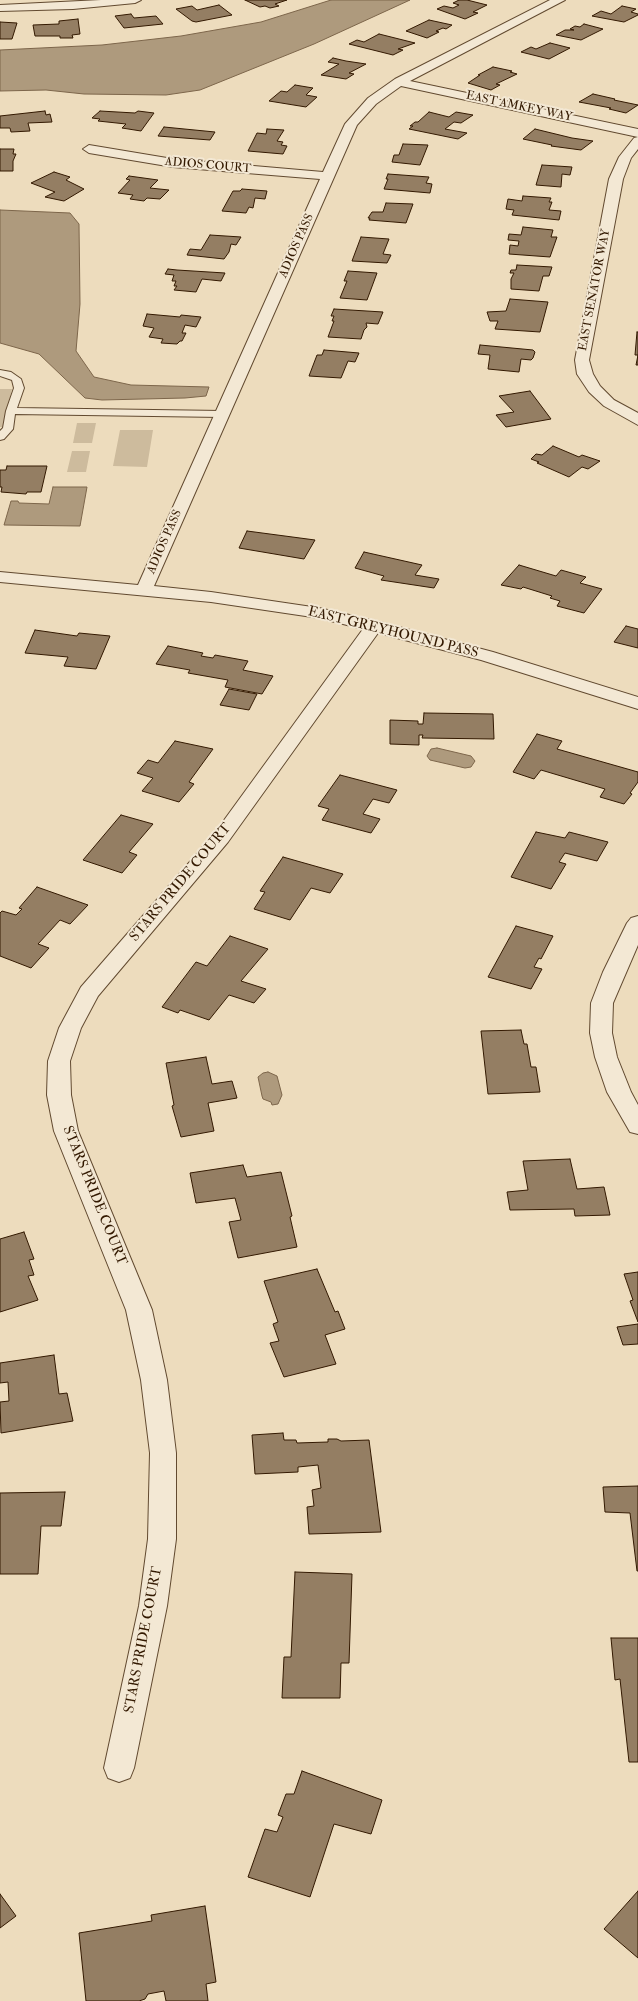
<!DOCTYPE html>
<style>
body{margin:0}
canvas{display:block;background:#eddcbd}
</style>
<canvas width="638" height="2001"></canvas>
<script>
const c = document.querySelector('canvas').getContext('2d');
c.lineJoin = 'round';
function paint(path, color) { c.fillStyle = color; c.fill(path, 'evenodd'); }
const toPath = rows => new Path2D(rows.map(r => 'M' + r).join(''));
function stroke(path, color, width, dash) { c.strokeStyle = color; c.lineWidth = width; c.lineCap = dash ? 'butt' : 'round'; c.setLineDash(dash || []); c.stroke(path); }
function write(font, color, halo, rows, align = 'center') {
  c.font = font + ' "IM FELL Double Pica",serif'; c.lineWidth = 4; c.setLineDash([]); c.textBaseline = 'middle'; c.strokeStyle = halo; c.fillStyle = color; for (const [text, x, y, turn = 0] of rows) {
    c.save(); c.translate(x, y); c.rotate((+turn || 0) * Math.PI / 180); c.textAlign = isNaN(turn) ? turn : align; if (halo) c.strokeText(text, 0, 0); c.fillText(text, 0, 0); c.restore();
  }
}
paint(toPath([
 [0,389,12,389,3,427,0,427],
 [77,423,96,423,92,443,73,443],
 [120,430,153,430,147,467,113,466],
 [72,451,90,451,86,472,67,472]
]), '#cdbb9d');
const water = toPath([
 [331,0,410,0,314,44,200,90,166,95,84,94,46,90,0,91,0,50,102,45,181,36,261,22,331,0],
 [0,210,70,213,79,224,80,304,76,351,94,377,131,385,209,387,206,396,185,398,102,400,85,398,39,354,0,343,0,210],
 [53,487,87,487,80,526,4,525,11,501,18,501,19,503,49,504,53,487],
 [437,748,471,756,475,761,471,767,465,768,430,760,427,756,431,749,437,748],
 [268,1072,277,1076,282,1095,278,1104,272,1105,271,1102,263,1099,262,1096,258,1077,263,1073,268,1072]
]);
paint(water, '#ae9a7d');
stroke(water, '#7d664b', 1);
const building = toPath([
 [245,0,287,0,275,4,279,6,270,8,265,6,260,7,245,0],
 [459,0,467,0,487,5,473,12,478,13,465,19,437,9,444,6,453,8,459,5,453,3,459,0],
 [219,5,232,15,196,22,192,21,176,9,192,6,197,10,219,5],
 [622,6,636,9,631,12,638,14,638,15,624,22,592,16,601,11,611,14,622,6],
 [131,14,134,18,156,16,163,24,124,28,115,16,131,14],
 [78,19,80,34,72,35,73,38,60,38,60,36,35,36,33,25,59,24,59,21,78,19],
 [429,20,452,25,446,29,443,28,436,31,439,32,427,38,406,31,429,20],
 [0,22,17,23,12,39,0,39,0,22],
 [584,24,603,29,581,40,556,35,565,30,574,30,570,29,575,26,580,27,584,24],
 [379,34,415,43,398,49,403,50,393,55,349,44,357,40,364,42,379,34],
 [550,43,570,48,549,59,521,52,531,47,536,49,550,43],
 [333,58,346,61,366,64,349,73,354,74,346,79,321,75,339,64,328,62,333,58],
 [493,67,512,71,510,72,517,74,496,84,500,85,491,90,468,83,480,75,478,75,493,67],
 [295,85,313,88,306,95,317,97,306,107,269,101,281,91,287,92,295,85],
 [593,94,615,99,614,100,638,105,626,113,609,109,611,108,579,102,593,94],
 [45,111,46,115,50,114,52,122,28,123,30,131,11,132,10,128,0,128,0,116,45,111],
 [100,111,135,113,138,111,154,113,141,131,122,128,126,124,98,121,100,119,92,118,100,111],
 [429,112,449,117,456,112,473,115,461,123,454,122,445,129,467,133,458,139,409,129,413,126,410,126,415,122,418,122,429,112],
 [164,127,215,132,210,140,158,136,164,127],
 [267,129,284,130,277,141,283,142,281,145,287,146,283,154,248,151,257,133,266,134,267,129],
 [535,129,572,138,593,141,581,150,551,146,552,145,523,139,535,129],
 [403,144,428,145,420,165,392,162,394,155,399,155,403,144],
 [0,149,14,149,13,154,16,154,13,161,13,171,0,171,0,149],
 [542,165,572,167,570,175,562,174,561,187,536,185,542,165],
 [54,172,70,177,66,180,84,189,64,201,45,197,55,192,31,183,54,172],
 [388,174,429,177,426,183,432,184,430,193,384,189,388,179,386,179,388,174],
 [129,176,158,180,150,188,169,190,160,199,147,198,144,201,130,199,133,195,118,193,130,180,126,179,129,176],
 [242,189,267,191,265,199,255,198,253,208,249,207,246,213,222,211,233,191,240,191,242,189],
 [523,196,551,198,549,202,552,202,549,210,561,211,559,220,512,215,514,210,506,209,508,199,522,201,523,196],
 [386,203,413,204,406,223,369,220,370,218,368,218,372,212,383,212,386,203],
 [523,227,553,230,551,237,557,237,550,257,509,254,510,245,518,246,519,241,508,240,509,234,521,235,523,227],
 [210,235,241,237,236,245,231,244,229,252,224,259,187,255,190,249,201,250,210,235],
 [361,237,389,239,383,254,391,255,387,263,352,261,361,237],
 [517,265,552,267,549,276,543,276,539,291,511,289,511,279,514,273,510,273,511,270,516,270,517,265],
 [168,269,177,270,225,273,221,281,202,279,196,292,174,290,177,286,174,286,176,281,172,281,174,275,165,274,168,269],
 [348,271,377,273,367,300,340,298,347,281,344,281,348,271],
 [510,299,548,302,540,332,495,329,498,321,490,321,487,312,506,311,510,299],
 [334,309,383,312,378,324,366,323,367,327,364,330,361,339,328,337,334,321,332,321,334,316,331,316,334,309],
 [147,314,180,317,181,315,201,317,196,327,185,325,182,333,186,333,182,341,180,341,177,344,161,343,163,339,149,337,154,328,143,326,147,314],
 [637,332,638,332,638,365,636,365,638,355,635,355,637,332],
 [480,345,533,350,535,352,533,358,531,360,521,359,519,372,488,369,490,355,478,354,480,345],
 [324,350,359,353,355,362,348,361,341,378,309,376,317,355,322,355,324,350],
 [530,391,551,419,506,427,496,415,514,412,499,396,530,391],
 [553,446,579,457,582,455,600,461,588,469,582,467,569,477,537,463,539,462,531,459,536,454,542,455,553,446],
 [7,466,47,466,41,492,27,492,26,494,1,492,2,487,0,487,0,470,6,470,7,466],
 [247,531,315,540,304,559,239,548,247,531],
 [364,552,422,565,415,575,439,579,434,588,381,580,384,576,355,568,364,552],
 [519,565,556,576,561,570,586,577,580,583,602,589,584,613,557,606,560,601,550,598,552,596,523,587,521,589,501,585,519,565],
 [626,626,638,629,638,648,614,642,626,626],
 [35,630,77,636,79,633,110,636,96,669,64,666,68,657,25,653,35,630],
 [168,646,203,653,201,656,213,658,215,655,248,661,243,670,273,676,262,694,225,687,228,680,188,673,190,670,156,664,168,646],
 [229,689,257,694,249,710,220,705,229,689],
 [424,713,493,714,494,739,422,738,423,735,419,735,419,745,390,744,390,720,418,721,418,724,423,724,424,713],
 [537,734,562,741,557,749,638,772,638,782,630,793,632,794,624,804,600,797,605,789,541,770,534,779,513,772,537,734],
 [175,741,213,749,189,782,194,784,179,802,142,791,153,778,137,773,148,760,158,763,175,741],
 [340,775,397,790,389,803,373,799,363,814,380,819,371,833,322,820,329,809,318,806,340,775],
 [121,815,153,824,129,852,137,855,122,873,83,860,121,815],
 [536,832,565,838,569,832,608,842,597,861,565,853,559,862,566,864,551,889,511,877,536,832],
 [283,857,343,874,330,893,311,888,290,920,254,909,265,892,260,891,283,857],
 [37,887,88,905,70,924,60,920,38,944,49,948,31,968,0,956,0,913,2,911,16,915,22,909,19,908,37,887],
 [516,926,553,936,541,959,539,958,534,967,542,969,531,989,488,977,516,926],
 [230,936,268,949,241,981,266,989,254,1003,229,995,209,1020,180,1010,178,1013,162,1007,196,962,207,966,230,936],
 [521,1030,524,1044,527,1044,531,1067,536,1067,540,1092,488,1094,481,1031,521,1030],
 [206,1057,212,1084,232,1081,237,1098,208,1103,214,1131,181,1137,172,1106,174,1105,166,1063,206,1057],
 [570,1159,577,1189,604,1187,610,1215,575,1216,574,1209,510,1210,507,1192,528,1190,523,1161,570,1159],
 [243,1165,247,1177,281,1172,292,1216,290,1217,297,1247,238,1258,229,1222,241,1220,235,1198,196,1203,190,1173,243,1165],
 [24,1232,34,1259,29,1260,34,1275,28,1276,38,1300,0,1312,0,1239,24,1232],
 [317,1269,335,1312,338,1311,345,1329,325,1335,336,1364,284,1377,270,1343,279,1341,273,1324,278,1322,264,1281,317,1269],
 [638,1272,638,1322,630,1301,633,1300,624,1274,638,1272],
 [638,1324,638,1344,623,1345,617,1327,638,1324],
 [54,1355,59,1394,67,1393,73,1421,1,1433,0,1402,9,1401,8,1382,0,1383,0,1363,54,1355],
 [283,1433,284,1440,296,1440,297,1443,328,1442,328,1439,337,1439,341,1441,369,1440,381,1532,309,1534,307,1507,314,1506,312,1490,321,1488,318,1465,298,1467,298,1472,255,1474,252,1435,283,1433],
 [638,1486,638,1571,637,1571,630,1513,605,1512,603,1487,638,1486],
 [65,1492,61,1526,41,1526,38,1574,0,1574,0,1493,65,1492],
 [295,1572,352,1574,349,1663,341,1663,340,1698,282,1698,284,1657,291,1657,295,1572],
 [611,1638,638,1638,638,1762,629,1762,620,1679,615,1680,611,1638],
 [302,1771,382,1800,371,1834,334,1824,310,1897,248,1877,265,1829,277,1832,283,1817,278,1815,286,1794,294,1794,302,1771],
 [638,1891,638,1958,604,1929,638,1891],
 [0,1894,16,1916,0,1928,0,1894],
 [205,1906,216,1982,206,1984,208,2001,166,2001,164,1991,148,1994,145,1999,139,2001,86,2001,79,1933,152,1921,151,1915,205,1906]
]);
paint(building, '#947e63');
stroke(building, '#331901', 1);
const service = toPath([
 [0,370,11,372,21,379,24,388,17,408,222,411,227,414,222,417,15,414,13,429,4,439,0,440,0,431,3,428,6,411,14,388,12,380,0,376,0,370]
]);
const minor = toPath([
 [101,0,141,0,135,3,73,9,0,11,0,5,101,0],
 [550,0,565,0,410,81,638,129,638,137,401,86,376,104,357,125,154,586,211,592,319,608,380,622,493,652,638,697,638,709,481,660,378,633,228,842,98,996,81,1028,70,1061,71,1095,78,1131,152,1310,167,1380,176,1453,176,1539,167,1606,134,1768,130,1778,119,1782,108,1778,104,1768,139,1606,148,1539,150,1453,141,1380,126,1310,54,1131,47,1095,48,1061,59,1028,81,987,214,834,363,629,319,618,211,602,0,582,0,572,138,585,320,179,173,167,89,153,83,149,89,145,173,159,323,172,345,124,368,98,395,79,550,0],
 [638,137,638,149,631,158,623,179,589,360,593,374,600,386,614,400,638,413,638,425,604,406,589,392,577,374,575,360,609,179,619,157,634,138,638,137],
 [638,916,638,945,613,1003,612,1033,617,1057,631,1092,638,1105,638,1134,630,1132,607,1092,595,1057,590,1033,591,1003,603,972,627,923,631,918,638,916]
]);
stroke(service, '#624a30', 2);
stroke(minor, '#624a30', 2);
paint(service, '#f3e8d4');
paint(minor, '#f3e8d4');
write('12px', '#331901', '#f3e8d4', [
 ["EAST AMKEY WAY",519,107,12],
 ["ADIOS COURT",208,166,5],
 ["ADIOS PASS",297,246,-66],
 ["EAST SENATOR WAY",595,290,-79],
 ["ADIOS PASS",165,542,-66]
]);
write('14px', '#331901', '#f3e8d4', [
 ["EAST GREYHOUND PASS",393,633,14],
 ["STARS PRIDE COURT",181,883,-50],
 ["STARS PRIDE COURT",94,1196,68],
 ["STARS PRIDE COURT",144,1640,-79]
]);
</script>
